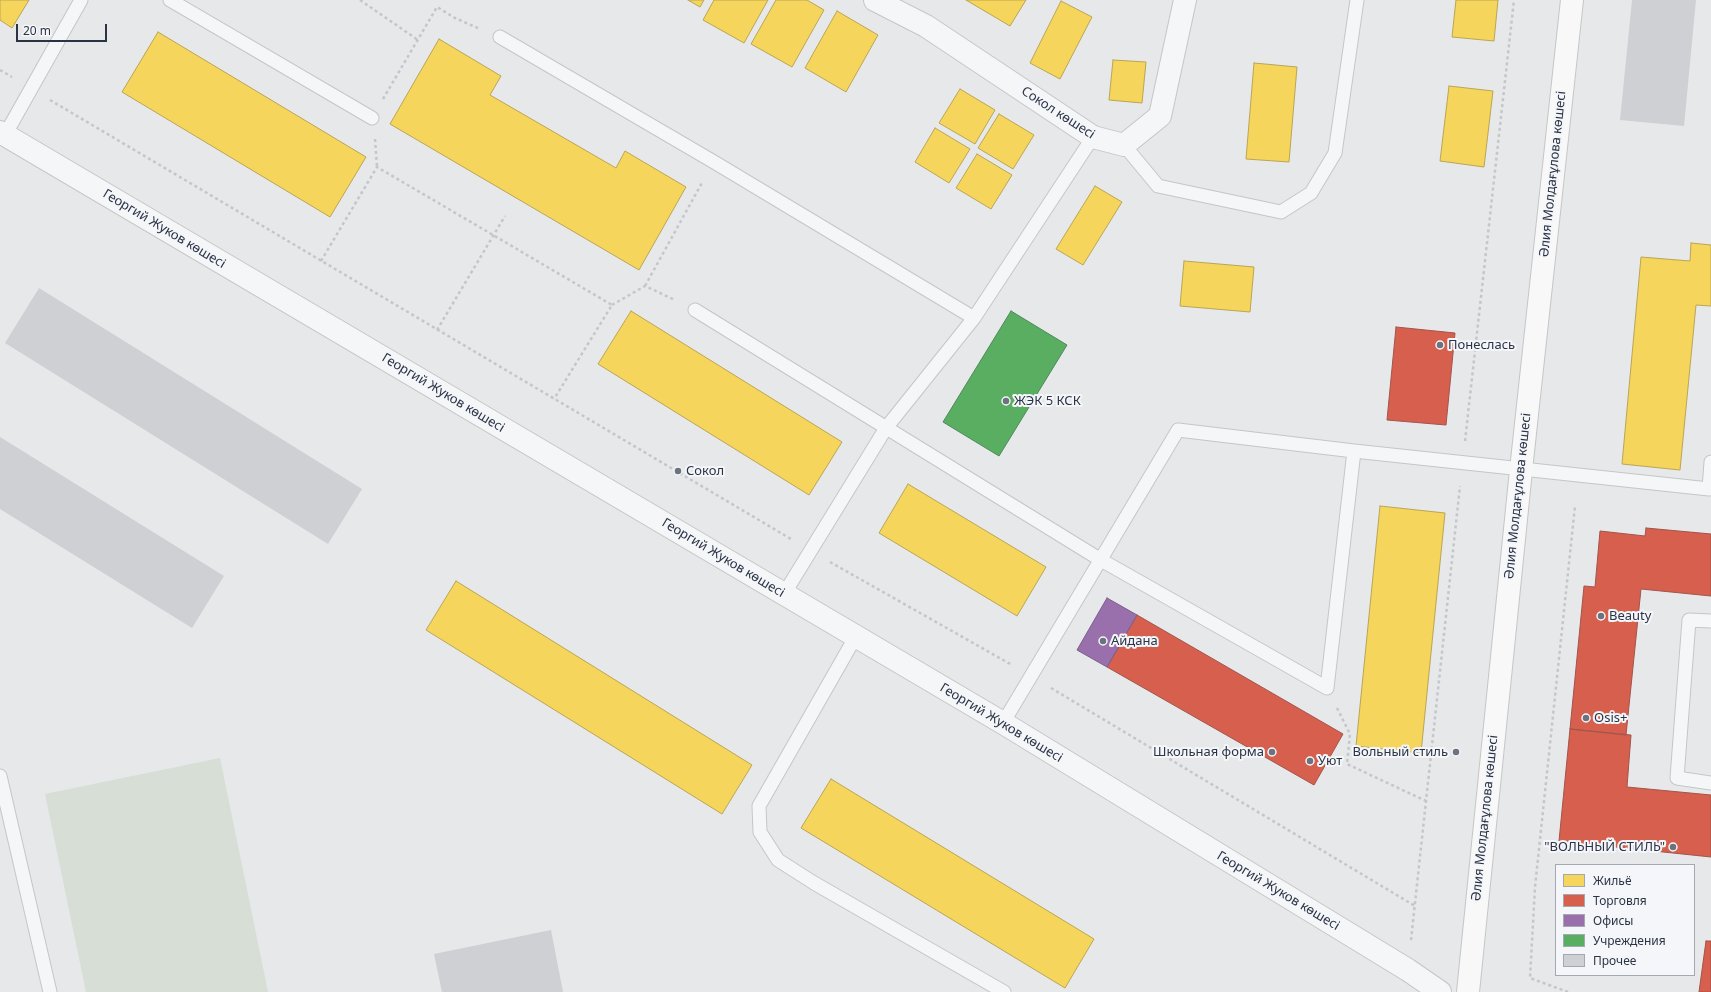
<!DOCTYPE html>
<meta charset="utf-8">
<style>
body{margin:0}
#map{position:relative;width:1711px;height:992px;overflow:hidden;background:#e6e8ea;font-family:"Noto Sans",sans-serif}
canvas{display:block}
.legend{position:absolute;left:1555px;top:864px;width:140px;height:112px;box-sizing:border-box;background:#f4f6f9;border:1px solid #a4a8b1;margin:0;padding:5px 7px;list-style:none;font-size:12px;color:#2b3445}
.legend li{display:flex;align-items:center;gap:8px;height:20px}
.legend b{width:20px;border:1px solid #a4a8b1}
.scale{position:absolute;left:16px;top:24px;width:91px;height:18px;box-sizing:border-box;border:2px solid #2b3445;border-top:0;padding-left:5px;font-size:12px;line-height:14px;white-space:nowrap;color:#2b3445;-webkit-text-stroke:3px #f4f6f9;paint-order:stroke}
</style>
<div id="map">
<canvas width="1711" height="992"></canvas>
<ul class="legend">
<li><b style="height:11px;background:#f6d55c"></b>Жильё</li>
<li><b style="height:11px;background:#d6604d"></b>Торговля</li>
<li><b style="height:11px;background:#9970ab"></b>Офисы</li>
<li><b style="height:11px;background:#5aae61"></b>Учреждения</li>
<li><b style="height:11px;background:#ced0d3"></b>Прочее</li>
</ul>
<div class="scale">20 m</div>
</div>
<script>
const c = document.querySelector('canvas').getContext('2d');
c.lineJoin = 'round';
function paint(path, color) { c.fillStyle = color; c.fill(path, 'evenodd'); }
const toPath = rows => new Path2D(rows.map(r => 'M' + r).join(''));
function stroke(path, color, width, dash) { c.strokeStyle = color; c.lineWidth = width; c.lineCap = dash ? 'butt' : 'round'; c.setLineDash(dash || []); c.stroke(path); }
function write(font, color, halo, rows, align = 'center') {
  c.font = font + ' "Noto Sans",sans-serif'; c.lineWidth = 4; c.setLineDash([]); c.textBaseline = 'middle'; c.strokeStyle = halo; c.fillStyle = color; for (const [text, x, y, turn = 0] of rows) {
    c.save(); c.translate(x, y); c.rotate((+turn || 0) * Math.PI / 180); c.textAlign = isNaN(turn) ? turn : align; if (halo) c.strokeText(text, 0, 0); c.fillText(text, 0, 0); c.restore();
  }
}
paint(toPath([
 [220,758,268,992,86,992,45,794]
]), '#d6ded6');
const homes = toPath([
 [0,0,29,0,12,28,0,20,0,0],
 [688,0,704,0,700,7,688,0],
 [714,0,768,0,744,43,703,20,714,0],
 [776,0,807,0,824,10,792,67,751,44,776,0],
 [966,0,1026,0,1010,26,966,0],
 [1456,0,1498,0,1494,41,1452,37,1456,0],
 [1061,1,1092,17,1060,79,1030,63,1061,1],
 [837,11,878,35,846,92,805,68,837,11],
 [158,32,366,157,330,217,122,92,158,32],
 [439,39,501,76,490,95,616,168,625,151,686,187,639,270,390,124,439,39],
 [1113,60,1146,62,1142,103,1109,100,1113,60],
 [1254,63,1297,67,1289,162,1246,159,1254,63],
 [1449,86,1493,91,1484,167,1440,161,1449,86],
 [960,89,995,110,975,144,939,123,960,89],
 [999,114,1034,135,1013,169,978,148,999,114],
 [935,128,970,149,949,183,915,162,935,128],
 [977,154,1012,175,991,209,956,188,977,154],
 [1095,186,1122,202,1083,265,1056,249,1095,186],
 [1691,243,1711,245,1711,306,1696,305,1680,470,1622,464,1641,257,1690,261,1691,243],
 [1184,261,1254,267,1250,312,1180,306,1184,261],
 [631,311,842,442,809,495,598,364,631,311],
 [908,484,1046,567,1017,616,879,533,908,484],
 [1380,506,1445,513,1421,753,1356,746,1380,506],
 [456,581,752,765,722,814,426,630,456,581],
 [831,779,1094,939,1065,988,801,828,831,779]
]);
paint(homes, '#f6d55c');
stroke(homes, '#b9a555', 1);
const shops = toPath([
 [1396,327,1455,333,1446,425,1387,420,1396,327],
 [1646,528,1711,534,1711,596,1641,589,1626,735,1570,729,1584,586,1595,587,1600,531,1645,536,1646,528],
 [1137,615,1343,734,1314,785,1107,667,1137,615],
 [1570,729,1631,735,1627,787,1711,795,1711,857,1559,841,1570,729],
 [1706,941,1711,941,1711,992,1699,992,1706,941]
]);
paint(shops, '#d6604d');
stroke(shops, '#a3534b', 1);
const offices = toPath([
 [1107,598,1137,615,1107,667,1077,650,1107,598]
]);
paint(offices, '#9970ab');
stroke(offices, '#785e8c', 1);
const public = toPath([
 [1011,311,1067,345,999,456,943,422,1011,311]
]);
paint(public, '#5aae61');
stroke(public, '#4c8959', 1);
paint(toPath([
 [1632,0,1696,0,1684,126,1620,120],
 [39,288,362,489,328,544,5,343],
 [0,437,224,576,192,628,0,509],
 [551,930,563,992,442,992,434,954]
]), '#ced0d3');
const service = toPath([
 [170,0,372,118],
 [500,37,714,162,974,318],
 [5,135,81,0],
 [1124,145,1158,186,1281,212,1311,193,1335,153,1357,0],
 [695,310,1101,560,1327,688,1354,451,1709,489,1711,462],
 [784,594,886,428,974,318,1093,137],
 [1711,621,1689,620,1677,778,1711,783],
 [856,636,759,806,760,832,778,860,814,883,1004,992],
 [1003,723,1178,430,1354,451],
 [0,776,50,992]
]);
const minor = toPath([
 [875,0,926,26,1093,137,1124,145,1160,116,1185,0]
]);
const tertiary = toPath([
 [0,132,1003,723,1408,970,1440,992]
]);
const secondary = toPath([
 [1468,992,1521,470,1572,0]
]);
stroke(service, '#c4c6c8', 15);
stroke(minor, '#c4c6c8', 24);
stroke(tertiary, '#c4c6c8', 24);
stroke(secondary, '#c4c6c8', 24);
stroke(toPath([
 [360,0,418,40],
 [0,70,12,77],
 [383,99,437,7,455,18,480,29],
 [50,100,791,539],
 [375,139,377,167],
 [321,261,377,167,493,235,612,305,554,399],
 [645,286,703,181],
 [612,305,645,286,675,300],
 [437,330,505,216],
 [1465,441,1514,0],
 [830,562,1012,665],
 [1051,688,1415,906],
 [1337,708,1350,734,1347,764,1426,801],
 [1411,940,1460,486],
 [1568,992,1530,978,1535,887,1575,506]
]), '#c5c6ca', 2.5, [3, 3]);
stroke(service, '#f5f6f7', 13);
stroke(minor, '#f5f6f7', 22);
stroke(tertiary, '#f5f6f7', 22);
stroke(secondary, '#f8f8f8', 22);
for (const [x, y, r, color] of [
 [1440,345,4,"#6c737f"],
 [1006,401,4,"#6c737f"],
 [678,471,4,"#6c737f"],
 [1601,616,4,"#6c737f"],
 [1103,641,4,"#6c737f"],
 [1586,718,4,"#6c737f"],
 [1272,752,4,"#6c737f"],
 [1456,752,4,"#6c737f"],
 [1310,761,4,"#6c737f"],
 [1673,847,4,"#6c737f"]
]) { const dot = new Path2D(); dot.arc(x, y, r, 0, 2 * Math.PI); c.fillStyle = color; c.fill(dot); stroke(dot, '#f4f6f9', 1.5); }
write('13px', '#2b3445', '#f4f6f9', [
 ["Сокол көшесі",1058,113,33],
 ["Әлия Молдағұлова көшесі",1553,174,-84],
 ["Георгий Жуков көшесі",164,229,31],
 ["Георгий Жуков көшесі",443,393,31],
 ["Әлия Молдағұлова көшесі",1518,496,-84],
 ["Георгий Жуков көшесі",723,558,31],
 ["Георгий Жуков көшесі",1001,723,31],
 ["Әлия Молдағұлова көшесі",1485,818,-84],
 ["Георгий Жуков көшесі",1278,891,31]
]);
write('13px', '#2b3445', '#f4f6f9', [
 ["Понеслась",1448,345],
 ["ЖЭК 5 КСК",1014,401],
 ["Сокол",686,471],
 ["Beauty",1609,616],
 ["Айдана",1111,641],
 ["Osis+",1594,718],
 ["Школьная форма",1264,752,"right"],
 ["Вольный стиль",1448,752,"right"],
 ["Уют",1318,761],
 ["\"ВОЛЬНЫЙ СТИЛЬ\"",1665,847,"right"]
], 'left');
</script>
